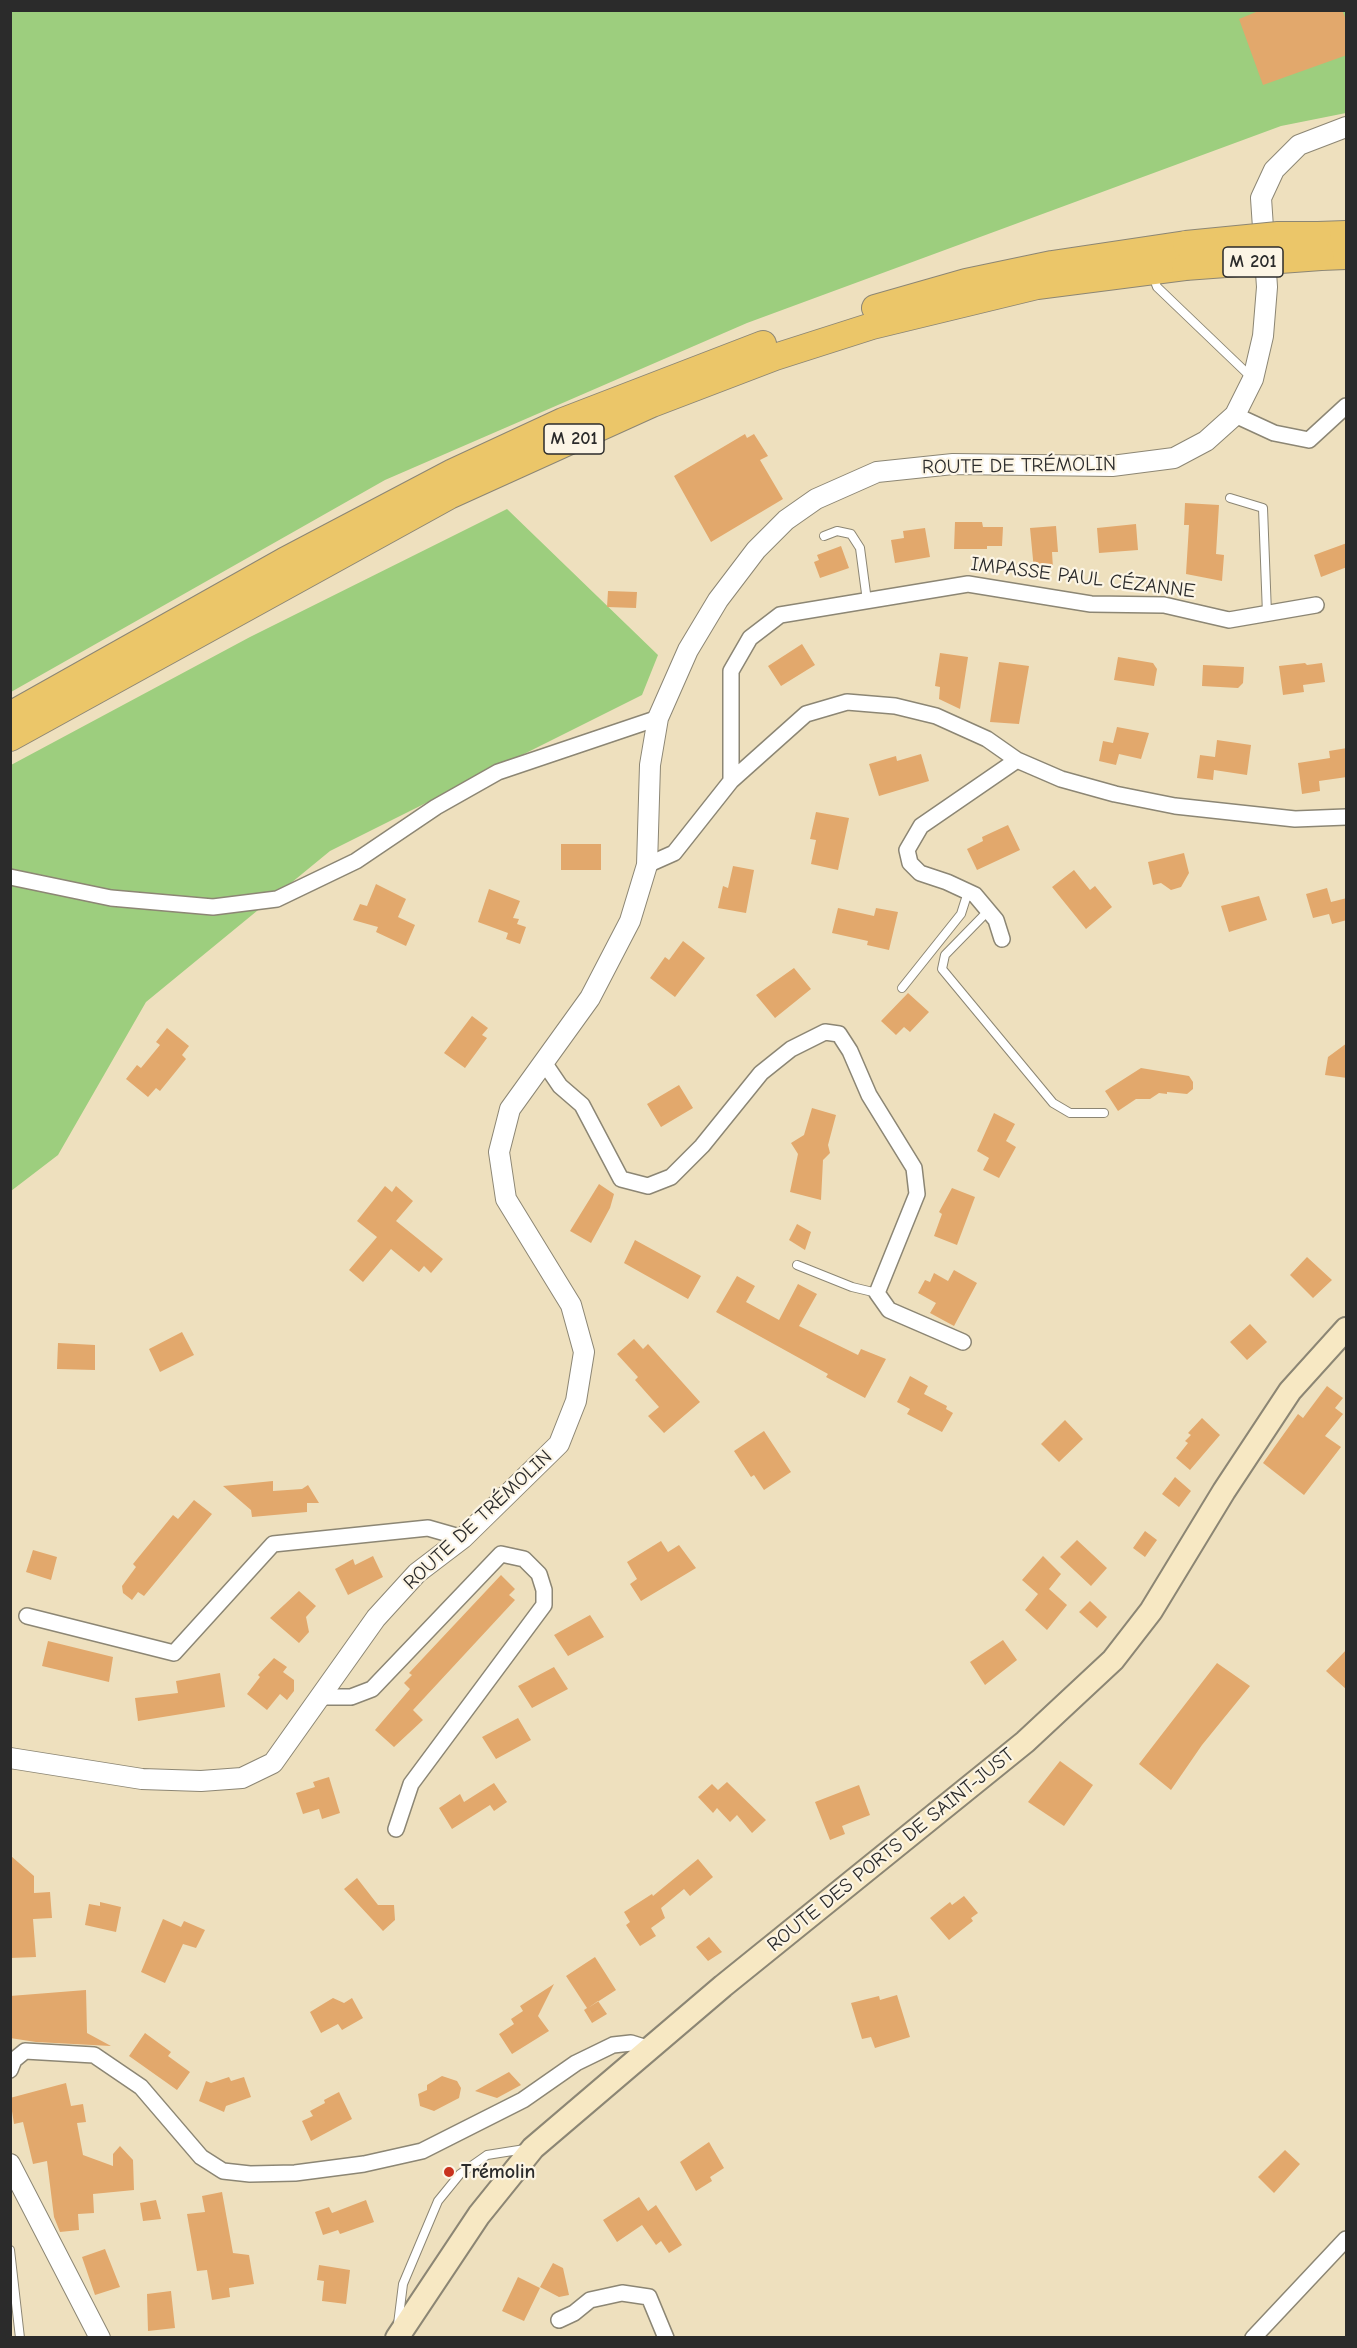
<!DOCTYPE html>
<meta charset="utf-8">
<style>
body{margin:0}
#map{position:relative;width:1357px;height:2348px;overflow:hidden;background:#eee0be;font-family:"Comic Neue",sans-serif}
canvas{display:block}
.frame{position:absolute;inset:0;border:12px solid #2b2b2b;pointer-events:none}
</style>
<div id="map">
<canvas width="1357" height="2348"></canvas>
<div class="frame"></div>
</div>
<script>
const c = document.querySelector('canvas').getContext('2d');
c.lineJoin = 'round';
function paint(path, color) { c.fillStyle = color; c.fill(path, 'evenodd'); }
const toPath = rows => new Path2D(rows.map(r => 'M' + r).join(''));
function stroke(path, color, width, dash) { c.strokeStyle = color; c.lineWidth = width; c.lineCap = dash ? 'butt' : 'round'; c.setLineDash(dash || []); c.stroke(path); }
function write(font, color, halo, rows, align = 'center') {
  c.font = font + ' "Comic Neue",sans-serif'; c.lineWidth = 4.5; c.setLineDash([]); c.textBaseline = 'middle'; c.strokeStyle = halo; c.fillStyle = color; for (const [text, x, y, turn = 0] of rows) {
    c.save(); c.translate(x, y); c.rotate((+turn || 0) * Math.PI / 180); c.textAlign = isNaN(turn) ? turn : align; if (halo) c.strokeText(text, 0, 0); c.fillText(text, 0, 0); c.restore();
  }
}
paint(toPath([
 [11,11,1346,11,1346,113,1281,126,747,323,385,480,11,692],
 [507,509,658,655,642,695,330,851,146,1002,58,1155,11,1191,11,765,250,637]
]), '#9dce7e');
paint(toPath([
 [1261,10,1342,10,1347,22,1347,55,1263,85,1239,19],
 [745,434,747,438,754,434,768,456,760,460,783,499,711,542,674,476],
 [1185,503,1219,505,1216,554,1224,555,1222,581,1186,574,1189,525,1184,525],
 [955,522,982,522,983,527,1003,527,1002,546,987,546,987,549,954,549],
 [1136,524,1138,550,1099,553,1097,528],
 [1056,526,1058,552,1052,552,1053,568,1034,570,1030,528],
 [925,528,930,557,895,563,891,540,904,538,903,531],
 [1347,543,1347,567,1321,577,1314,555],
 [841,546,849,568,820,578,814,562,819,560,817,555],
 [608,591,637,592,636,608,607,607],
 [802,644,815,665,781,686,768,666],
 [940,653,968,657,960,709,939,699,940,687,935,686],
 [1118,657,1153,663,1157,669,1154,686,1114,680],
 [999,662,1029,666,1019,724,990,722],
 [1305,663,1307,665,1322,663,1325,682,1303,685,1304,692,1283,695,1279,666],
 [1203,665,1244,667,1243,683,1238,688,1202,686],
 [1117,727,1149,733,1141,759,1119,754,1116,765,1099,761,1103,741,1113,743],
 [1217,740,1251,745,1247,775,1214,770,1213,780,1197,778,1200,755,1215,757],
 [1347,748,1347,777,1319,781,1320,791,1302,794,1298,763,1330,758,1329,751],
 [921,754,929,781,879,796,869,764,896,756,897,761],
 [816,812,849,818,838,870,811,864,816,840,810,839],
 [1008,825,1020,850,977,870,967,849,983,841,982,837],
 [561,844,601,844,601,870,561,870],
 [1184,853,1189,873,1181,887,1171,890,1161,883,1153,885,1148,862],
 [733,866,754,870,746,913,718,908,723,886,728,888],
 [1074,870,1090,890,1095,886,1112,907,1086,929,1052,887],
 [376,884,406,899,398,917,415,925,406,946,376,932,378,927,353,920,360,904,367,906],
 [1327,888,1331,902,1347,898,1347,920,1332,924,1329,914,1313,918,1306,894],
 [489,889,520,901,513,918,519,919,517,924,526,927,520,944,506,939,508,933,478,922],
 [1259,896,1267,920,1229,932,1221,906],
 [838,908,874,916,876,908,898,912,889,950,867,945,868,941,832,933],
 [683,941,705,958,675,997,650,978,665,957,669,960],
 [794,968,811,989,775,1018,756,995],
 [908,993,929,1012,910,1032,904,1027,896,1035,881,1021],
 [472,1016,488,1028,482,1035,487,1038,465,1068,444,1053],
 [167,1028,189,1046,182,1055,186,1059,160,1091,156,1088,148,1097,126,1079,137,1065,141,1068,160,1045,156,1042],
 [1347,1043,1347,1078,1325,1075,1328,1057],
 [1141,1068,1189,1076,1193,1082,1193,1089,1187,1094,1167,1092,1167,1094,1159,1093,1150,1099,1136,1099,1118,1111,1105,1091],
 [679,1085,693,1108,661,1127,647,1104],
 [812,1108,836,1115,828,1145,830,1153,823,1160,821,1200,790,1192,798,1154,791,1143,804,1135],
 [994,1113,1015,1124,1006,1141,1016,1147,999,1178,983,1170,989,1158,977,1151],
 [599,1184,614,1194,610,1208,591,1243,570,1231],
 [385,1186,392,1192,396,1186,413,1201,396,1221,443,1259,431,1273,424,1266,419,1272,391,1249,363,1282,349,1270,377,1237,357,1221],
 [952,1188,975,1197,957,1245,934,1236,942,1214,939,1212],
 [797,1224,811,1232,805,1250,789,1240],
 [635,1240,701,1276,688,1299,624,1263],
 [1307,1257,1332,1280,1313,1298,1290,1275],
 [954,1270,977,1283,954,1326,930,1313,936,1303,918,1293,925,1280,930,1282,934,1273,948,1281],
 [737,1276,755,1286,746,1302,779,1320,798,1284,817,1294,799,1326,858,1355,861,1349,886,1359,865,1398,826,1377,828,1374,716,1312],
 [1250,1324,1267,1342,1247,1360,1230,1342],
 [182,1332,194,1355,160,1372,149,1349],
 [634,1339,643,1349,648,1344,700,1402,664,1433,648,1416,659,1407,635,1380,638,1377,617,1354],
 [58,1343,95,1345,95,1370,57,1369],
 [910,1376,928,1386,924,1394,947,1406,946,1409,953,1413,942,1432,907,1414,910,1409,897,1402],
 [1327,1386,1343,1398,1335,1408,1343,1414,1325,1436,1341,1447,1304,1495,1263,1463,1298,1414,1303,1418],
 [1202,1418,1220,1435,1190,1470,1176,1458,1188,1443,1185,1441,1191,1435,1188,1433],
 [1065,1420,1083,1439,1059,1462,1041,1444],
 [764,1431,791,1472,764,1490,754,1475,751,1477,734,1451],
 [1175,1477,1191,1491,1179,1507,1162,1494],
 [273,1481,273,1491,302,1489,308,1485,319,1503,307,1503,307,1512,252,1517,251,1510,223,1486],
 [194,1500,212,1514,144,1596,138,1592,132,1600,123,1593,122,1586,136,1567,133,1564,173,1515,178,1519],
 [1145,1531,1157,1540,1145,1557,1133,1548],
 [1077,1540,1107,1568,1091,1586,1060,1557],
 [661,1541,668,1552,679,1545,696,1568,641,1601,630,1584,637,1579,627,1562],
 [33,1550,57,1557,51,1580,26,1572],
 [373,1556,383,1577,348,1595,335,1569,353,1559,355,1565],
 [1043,1556,1061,1574,1049,1589,1067,1605,1047,1630,1025,1610,1038,1594,1022,1580],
 [501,1575,515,1589,509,1595,515,1600,413,1710,423,1720,394,1747,375,1730,410,1689,404,1683,412,1675,409,1673],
 [299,1591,316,1606,306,1617,309,1632,299,1643,270,1618],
 [1090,1601,1107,1617,1097,1628,1079,1612],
 [590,1615,604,1637,568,1656,554,1635],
 [1003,1640,1017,1660,985,1685,970,1662],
 [48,1641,113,1657,109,1682,42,1666],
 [1347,1649,1347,1690,1326,1671],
 [274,1658,287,1667,283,1672,294,1680,294,1691,287,1700,280,1694,267,1710,247,1694,260,1677,258,1675],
 [1217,1663,1250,1686,1202,1745,1171,1790,1139,1764],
 [554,1667,568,1689,532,1708,518,1686],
 [220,1673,225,1707,138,1721,135,1698,178,1693,176,1681],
 [518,1718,531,1740,496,1759,482,1737],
 [1060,1761,1093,1785,1064,1826,1028,1802],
 [329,1777,340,1813,322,1819,319,1809,303,1814,296,1793,315,1787,313,1782],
 [727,1782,766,1820,752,1833,737,1815,730,1822,717,1808,713,1813,698,1797,712,1784,718,1790],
 [494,1783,507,1802,494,1811,490,1805,452,1829,439,1808,460,1794,464,1802],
 [859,1785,870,1815,842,1826,845,1834,830,1840,815,1802],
 [11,1856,34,1876,34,1893,50,1892,52,1918,33,1919,36,1957,10,1958],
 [698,1859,713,1877,690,1896,684,1889,661,1908,665,1918,651,1928,656,1936,640,1946,626,1925,630,1922,624,1912,652,1894,653,1896],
 [357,1878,378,1905,394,1905,395,1920,383,1931,344,1889],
 [964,1896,978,1913,971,1918,973,1921,949,1940,930,1918,950,1902,952,1905],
 [100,1902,121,1907,116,1932,85,1925,89,1904,100,1906],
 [163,1919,181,1927,184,1921,205,1930,196,1948,183,1944,165,1983,141,1972],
 [709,1937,722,1952,708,1961,696,1947],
 [595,1957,616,1990,588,2008,598,2001,607,2014,592,2023,584,2010,587,2008,566,1976],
 [554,1984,538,2016,549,2031,512,2054,499,2034,514,2024,511,2019,523,2011,520,2006],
 [86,1990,87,2033,111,2046,36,2042,10,2038,10,1996],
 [897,1995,910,2037,875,2048,871,2037,862,2039,851,2003,879,1996,880,2000],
 [333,1998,344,2003,352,1998,363,2018,342,2030,338,2024,321,2033,310,2012],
 [145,2033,171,2052,168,2056,190,2072,177,2090,129,2056],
 [509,2072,521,2085,497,2098,475,2091],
 [442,2076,457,2081,461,2088,459,2098,434,2111,420,2106,418,2094,427,2090,427,2085],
 [229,2077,231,2081,244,2077,251,2097,226,2106,224,2112,199,2101,206,2081,211,2083],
 [66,2083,71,2106,83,2104,86,2122,77,2123,83,2155,113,2166,113,2154,120,2146,133,2160,134,2190,93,2194,94,2213,78,2214,79,2230,60,2232,54,2217,47,2161,33,2164,23,2122,14,2124,10,2098],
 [339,2092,352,2119,311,2141,302,2121,313,2116,310,2111,325,2103,324,2100],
 [709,2142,724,2168,710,2177,712,2181,696,2191,680,2162],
 [1285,2150,1300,2164,1274,2193,1258,2177],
 [222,2192,233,2253,249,2255,254,2284,229,2288,230,2297,212,2300,207,2270,197,2271,187,2214,205,2212,202,2196],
 [639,2197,648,2211,656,2205,682,2245,669,2253,661,2241,656,2245,642,2225,617,2242,603,2220],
 [156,2200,161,2219,143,2221,140,2203],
 [366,2200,374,2222,340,2234,338,2230,323,2235,315,2212,329,2207,332,2213],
 [105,2249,120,2287,95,2295,82,2257],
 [553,2263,563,2268,569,2295,559,2297,540,2287],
 [319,2265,350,2270,346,2304,322,2301,324,2281,317,2280],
 [518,2277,540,2288,524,2321,502,2311],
 [171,2291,175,2328,148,2331,147,2294]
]), '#e2a86c');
const service = toPath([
 [1153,276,1157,287,1252,378],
 [1230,498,1263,508,1267,614],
 [824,536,837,531,851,534,860,548,867,601],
 [988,911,945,955,942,969,1053,1103,1070,1113,1104,1113],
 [902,988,961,914,968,892],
 [797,1265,852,1287,877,1293],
 [10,2250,20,2338],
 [398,2324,403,2284,438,2201,460,2174,487,2155,525,2149]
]);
const minor = toPath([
 [1235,415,1274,433,1309,440,1346,406],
 [731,781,731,671,750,638,780,615,968,584,1091,604,1164,605,1229,620,1316,605],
 [647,865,674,853,731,781,806,714,847,702,895,706,936,716,987,739,1017,760,1061,779,1115,794,1175,806,1295,819,1346,817],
 [10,877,111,898,213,907,277,899,356,861,436,807,498,772,658,718],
 [1002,939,996,920,975,895,947,882,920,873,910,863,907,850,921,826,1017,760],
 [543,1061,560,1086,582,1105,621,1179,648,1186,671,1177,702,1146,761,1073,791,1049,825,1032,839,1034,850,1051,869,1095,914,1168,917,1194,877,1293,889,1310,963,1342],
 [27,1616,174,1653,273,1544,428,1528,463,1538],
 [322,1697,351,1697,372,1689,501,1554,524,1559,539,1574,544,1590,544,1605,411,1784,396,1829],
 [10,2070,14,2060,25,2051,94,2055,141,2087,201,2157,223,2171,250,2174,295,2173,364,2164,422,2151,523,2100,576,2063,613,2045,631,2043,650,2049],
 [559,2320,574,2313,590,2300,622,2293,649,2297,666,2338],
 [1253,2338,1346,2239]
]);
const tertiary = toPath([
 [10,1758,142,1779,201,1781,242,1778,273,1763,376,1618,417,1573,463,1538,559,1444,576,1401,584,1352,571,1305,506,1199,499,1152,510,1109,590,998,630,921,647,865,650,765,658,718,688,650,718,600,756,550,786,520,816,499,877,472,953,464,1112,466,1174,458,1206,441,1235,415,1253,379,1263,336,1267,287,1261,198,1274,170,1299,145,1346,127],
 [10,2164,100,2338]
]);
const secondary = toPath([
 [397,2338,479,2215,533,2148,723,1986,1025,1742,1113,1660,1151,1611,1224,1491,1290,1391,1346,1329]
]);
const trunk = toPath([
 [1318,235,1346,234],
 [1321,257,1346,256],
 [875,308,966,282,1052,264,1186,244],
 [10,715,284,561,453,472,563,421,763,344],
 [10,738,449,496,652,404,775,357,872,326,1037,286,1185,267]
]);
stroke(service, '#8c8674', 10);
stroke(minor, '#8c8674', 18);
stroke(tertiary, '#8c8674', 22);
stroke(secondary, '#8c8674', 26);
stroke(trunk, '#8c8674', 28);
stroke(service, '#fff', 8);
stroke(minor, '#fff', 15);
stroke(tertiary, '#fff', 20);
stroke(secondary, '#f7e8c3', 22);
stroke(trunk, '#ebc669', 26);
const trunkBridge = toPath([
 [1186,244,1278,235,1318,235],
 [1185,267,1321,257]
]);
stroke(trunkBridge, '#8c8674', 28, []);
stroke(trunkBridge, '#ebc669', 26);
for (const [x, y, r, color] of [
 [449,2172,6,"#c8321e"]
]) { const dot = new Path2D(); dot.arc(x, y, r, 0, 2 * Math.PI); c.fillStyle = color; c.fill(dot); stroke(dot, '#fcf5e5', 2); }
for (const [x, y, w] of [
 [1253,262,60],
 [574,439,60]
]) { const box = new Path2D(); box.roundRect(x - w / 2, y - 15, w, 30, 4.5); c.fillStyle = '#fcf5e5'; c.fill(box); stroke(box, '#2b2b2b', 1.5); }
write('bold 18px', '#2b2b2b', null, [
 ["M 201",1253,262],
 ["M 201",574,439]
]);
write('20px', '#2b2b2b', '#fcf5e5', [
 ["ROUTE DE TRÉMOLIN",1019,466,-1],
 ["IMPASSE PAUL CÉZANNE",1083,578,7],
 ["ROUTE DE TRÉMOLIN",478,1520,-43],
 ["ROUTE DES PORTS DE SAINT-JUST",891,1850,-39]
]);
write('bold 20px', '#2b2b2b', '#fcf5e5', [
 ["Trémolin",461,2172]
], 'left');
</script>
